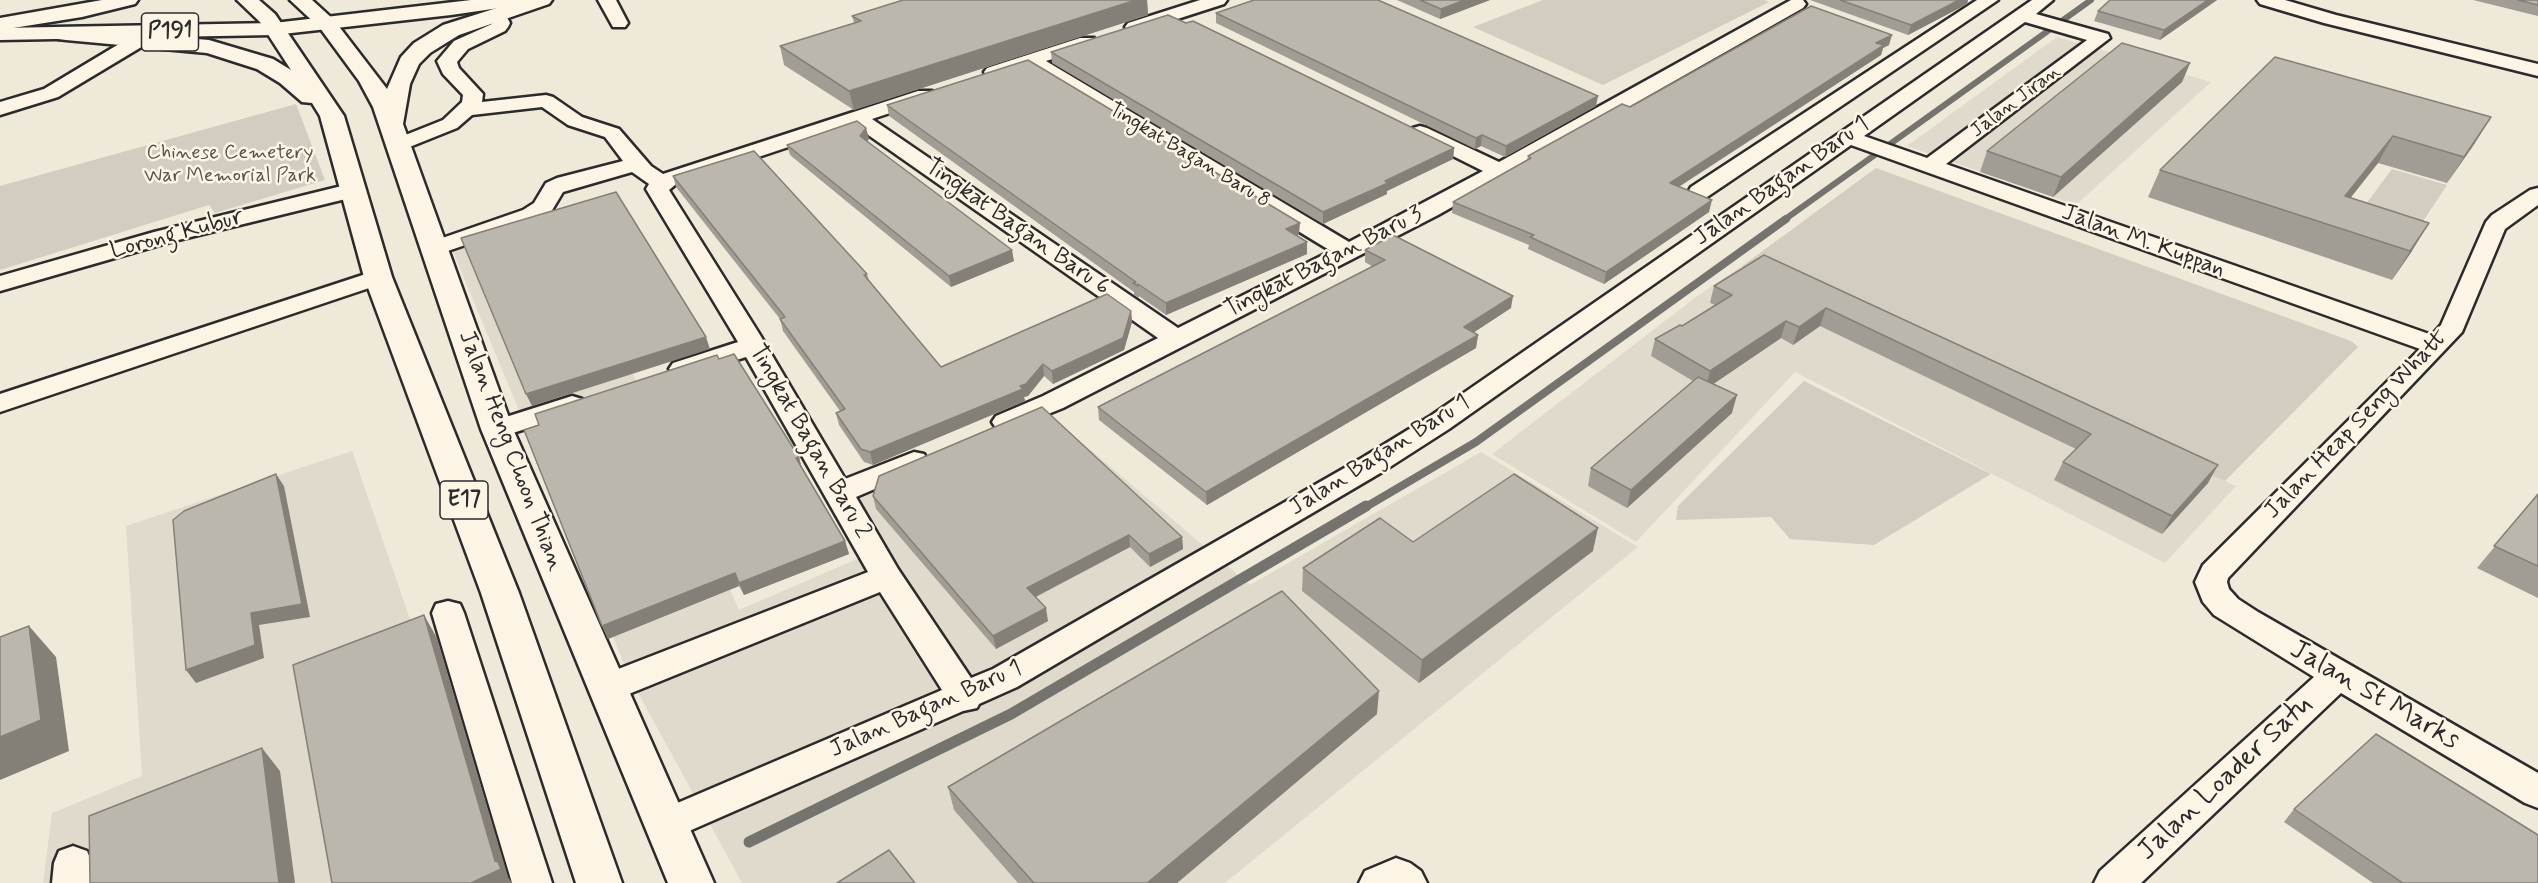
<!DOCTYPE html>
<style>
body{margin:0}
canvas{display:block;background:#efe9da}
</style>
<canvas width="2538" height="883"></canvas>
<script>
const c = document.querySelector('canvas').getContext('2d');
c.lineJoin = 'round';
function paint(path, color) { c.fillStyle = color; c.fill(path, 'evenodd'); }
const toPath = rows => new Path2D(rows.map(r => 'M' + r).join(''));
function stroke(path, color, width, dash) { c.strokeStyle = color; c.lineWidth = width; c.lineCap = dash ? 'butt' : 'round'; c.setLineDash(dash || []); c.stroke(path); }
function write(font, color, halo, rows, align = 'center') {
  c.font = font + ' Mynerve,sans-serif'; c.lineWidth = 5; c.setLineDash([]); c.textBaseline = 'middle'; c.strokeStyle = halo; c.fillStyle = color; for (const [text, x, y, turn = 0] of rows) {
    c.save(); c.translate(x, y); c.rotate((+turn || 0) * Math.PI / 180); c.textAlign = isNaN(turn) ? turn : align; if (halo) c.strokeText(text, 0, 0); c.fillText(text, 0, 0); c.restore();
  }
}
paint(toPath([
 [2057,37,2211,82,2076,205,1907,146],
 [559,209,739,610,885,547,855,497,1047,413,1250,585,1481,452,1638,547,1225,883,742,883,630,678,452,249],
 [1742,266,1762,276,1768,272,2236,486,2165,563,1795,372,1636,542,1492,454,1696,297],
 [352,451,501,883,43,883,52,813,142,776,126,526]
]), '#e0dacc');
paint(toPath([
 [1543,0,1764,0,1769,2,1603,85,1473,27],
 [296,104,325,180,215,213,209,205,0,270,0,186],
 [1876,168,2351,341,2358,347,2225,481,1768,272,1762,276,1742,266],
 [2392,169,2447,185,2414,235,2357,216],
 [1804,381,1991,474,1874,545,1790,539,1771,517,1676,520,1678,506]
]), '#d2cdc0');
stroke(toPath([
 [1784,220,2091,0]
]), '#75736d', 6);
stroke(toPath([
 [1364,508,1476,442,1786,219]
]), '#75736d', 8);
stroke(toPath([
 [749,842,1011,714,1366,506]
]), '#75736d', 11);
const street = toPath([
 [598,0,616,0,628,23,625,27,613,27,598,0],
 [1200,0,1227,0,1224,4,1140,31,1134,32,1128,31,1125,27,1128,23,1200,0],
 [1791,0,1803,0,1806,4,1803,8,1438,215,1063,408,1006,431,996,428,992,422,996,416,1043,396,1158,338,854,125,675,185,669,190,760,335,845,479,914,452,924,454,928,461,924,468,856,497,898,569,971,678,993,669,1362,458,1429,417,2032,0,2053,0,2036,14,2108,34,2110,38,1946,164,2432,335,2441,325,2486,222,2492,215,2530,190,2538,188,2538,205,2505,229,2462,332,2228,578,2227,582,2229,589,2238,599,2258,612,2538,773,2538,808,2525,803,2341,693,2141,883,2094,883,2100,871,2314,677,2214,615,2203,602,2195,582,2203,565,2420,349,1851,145,1449,429,1382,472,1017,687,979,704,977,708,963,711,680,835,667,840,654,835,648,824,654,813,942,690,880,592,619,698,607,701,595,698,590,688,595,678,868,572,746,357,682,377,673,375,669,369,673,363,738,342,646,189,649,184,632,172,563,192,551,212,539,220,433,256,425,254,421,249,425,244,523,210,534,203,546,183,557,178,623,161,605,137,568,125,542,107,472,115,457,128,407,148,400,150,393,148,389,144,393,140,443,120,462,102,463,95,443,74,437,61,454,41,492,24,488,14,491,10,503,10,510,23,508,27,505,31,468,49,457,62,459,68,483,94,482,102,546,95,553,97,582,117,619,129,651,166,663,174,918,91,932,91,935,95,932,99,872,119,1178,328,1331,251,1028,67,994,78,987,76,984,72,987,68,1080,38,1094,38,1096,42,1094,46,1046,61,1349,242,1483,171,1413,136,1410,132,1413,128,1420,126,1427,128,1499,162,1791,0],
 [2025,22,2087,40,1927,158,1864,136,2025,22],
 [1977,0,1998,0,1707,197,1699,199,1691,197,1688,192,1691,187,1977,0],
 [2257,0,2285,0,2336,15,2538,64,2538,76,2324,23,2260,4,2257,0],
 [141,33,148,35,150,39,148,43,58,97,0,115,0,102,44,89,134,35,141,33],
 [354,183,362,185,365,190,362,195,170,242,0,291,0,276,154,232,354,183],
 [378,270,387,272,390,277,387,282,0,412,0,394,378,270],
 [572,396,582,399,586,405,582,411,497,438,487,435,483,429,487,423,572,396],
 [448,601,460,604,464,613,552,883,512,883,432,613,436,604,448,601],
 [73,846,87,851,92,863,92,883,52,883,54,863,59,851,73,846],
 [1396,858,1410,863,1421,871,1427,883,1359,883,1365,871,1396,858]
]);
const primary = toPath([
 [471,0,523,0,520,4,513,6,451,15,274,35,0,40,0,28,274,23,471,0]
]);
const highway = toPath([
 [102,0,138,0,135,4,82,17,7,29,0,28,0,18,102,0],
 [237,0,259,0,275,14,344,116,392,277,519,593,622,883,576,883,481,593,364,277,320,116,312,103,302,102,280,83,257,69,207,53,66,40,58,39,55,34,58,29,66,28,209,40,273,59,291,70,260,22,237,0],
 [290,0,312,0,334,20,387,89,401,57,414,43,443,25,522,0,552,0,549,4,459,35,430,53,419,64,410,84,403,124,513,429,714,883,668,883,481,429,373,107,359,81,320,28,290,0]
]);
stroke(street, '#2b2b2b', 5);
stroke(primary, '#2b2b2b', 5);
stroke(highway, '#2b2b2b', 5);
paint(street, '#fcf5e5');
paint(primary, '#fcf5e5');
paint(highway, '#fcf5e5');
paint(toPath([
 [903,0,1147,0,1148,15,854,110,784,65,780,46,854,23,852,16],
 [1397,0,1490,0,1440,19],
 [1810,0,1968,0,1967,4,1908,35],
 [2110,0,2217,0,2160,40,2094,21,2098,11],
 [2473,0,2538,0,2538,16],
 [1216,13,1596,106,1505,157,1481,146,1475,149,1216,23],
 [1889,45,1883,48,1881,55,1679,187,1709,212,1604,284,1528,249,1529,245,1452,213,1453,202,1527,160,1528,156,1630,107],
 [1051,52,1454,148,1453,159,1387,191,1387,194,1323,224,1052,63],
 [2275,57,2475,143,2447,183,2378,163,2350,198,2412,251,2392,280,2148,197,2160,170],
 [2190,63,2182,82,2053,197,1980,172,1987,151],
 [887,105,1299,234,1297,236,1307,254,1166,315,1139,296,1139,298,1134,295,1134,292,889,116],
 [866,128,869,139,867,141,1014,261,951,287,790,155,787,145],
 [673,176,867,274,869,280,941,367,1131,311,1132,322,1124,350,1053,384,1044,376,1028,396,1024,397,1025,401,873,465,864,462,839,425,836,413,840,411,783,331,780,319,676,187],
 [1365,250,1511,308,1473,333,1478,335,1476,348,1207,505,1099,420,1098,407,1373,267,1365,262],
 [1764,255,2208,483,2162,534,2054,480,2063,462,2076,449,1820,326,1793,345,1781,338,1713,384,1732,413,1627,508,1588,486,1591,468,1693,381,1651,356,1655,339,1682,326,1715,305,1710,303,1714,286],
 [539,425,799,457,802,469,845,541,849,554,744,595,739,586,608,639,602,626],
 [2538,494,2538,598,2477,568],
 [873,496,1182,537,1183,549,1150,567,1130,547,1036,597,1048,621,996,649,876,509],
 [1593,551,1419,683,1302,591,1303,568],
 [1377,714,1177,883,1018,883,954,810,948,787],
 [2294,809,2538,883,2373,883,2284,822]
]), '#a29d94');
paint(toPath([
 [1136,0,1147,0,1148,15,854,110,849,91],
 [1465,0,1490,0,1440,19,1441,9],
 [1959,0,1968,0,1967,4,1908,35,1911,25],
 [2208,0,2217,0,2160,40,2164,30],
 [1892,35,1889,45,1883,48,1881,55,1667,194,1670,183,1876,43],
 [2190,63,2182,82,2053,197,2061,177],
 [1598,96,1596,106,1505,157,1506,146],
 [2491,117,2475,143,2447,183,2464,157],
 [866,128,869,139,863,147,860,136],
 [1482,135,1481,146,1475,149,1476,138],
 [2393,136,2378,163,2330,224,2345,196],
 [1454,148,1453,159,1387,191,1387,194,1323,224,1323,212],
 [1712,200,1709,212,1604,284,1606,272],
 [1300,223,1299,234,1286,241,1286,229],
 [2429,223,2412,251,2392,280,2410,251],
 [1307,242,1307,254,1166,315,1166,303],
 [1012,250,1014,261,951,287,949,276],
 [1513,296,1511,308,1462,340,1464,327],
 [1826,308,1820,326,1793,345,1799,327],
 [1131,311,1132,322,1124,350,1053,384,1052,371],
 [1786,321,1781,338,1706,389,1710,371],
 [1478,335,1476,348,1207,505,1206,492],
 [706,337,710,349,532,406,526,394],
 [1043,364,1044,376,1028,396,1024,397,1025,401,873,465,870,452,1020,386],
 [1737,395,1732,413,1627,508,1631,490],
 [799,457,802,470,796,458],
 [2218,465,2208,483,2162,534,2172,516],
 [276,474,284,486,310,617,259,625,264,658,196,683,186,670],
 [1598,528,1593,551,1419,683,1422,660],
 [1129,535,1130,547,1029,600,1027,588],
 [1182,537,1183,549,1150,567,1149,554],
 [845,541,849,554,744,595,739,583],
 [735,573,739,586,608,639,602,626],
 [1046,608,1048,621,996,649,993,636],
 [424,615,437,638,508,877,512,883,471,883],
 [29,626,56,657,69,751,0,780,0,737],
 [1379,691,1377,714,1177,883,1147,883],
 [262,748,280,771,295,883,279,883]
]), '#848078');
const building = toPath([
 [903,0,1136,0,849,91,780,46,861,21,852,16,903,0],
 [1254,0,1378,0,1598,96,1506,146,1482,135,1476,138,1216,13,1254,0],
 [1420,0,1465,0,1441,9,1420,0],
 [1840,0,1959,0,1911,25,1840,0],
 [2110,0,2208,0,2164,30,2098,11,2110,0],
 [2518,0,2538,0,2538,5,2518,0],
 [1811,6,1892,35,1876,43,1884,45,1670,183,1712,200,1606,272,1530,237,1534,235,1453,202,1531,158,1528,156,1622,104,1630,107,1811,6],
 [1168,15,1186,23,1193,21,1454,148,1385,181,1388,183,1323,212,1051,52,1168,15],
 [2122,43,2190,63,2061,177,1987,151,2122,43],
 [2275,57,2491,117,2464,157,2393,136,2345,196,2429,223,2410,251,2160,170,2275,57],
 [1028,60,1300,223,1286,229,1307,242,1166,303,1138,284,1138,286,1133,283,1136,282,887,105,1028,60],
 [857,121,866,128,860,136,1012,250,949,276,787,145,857,121],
 [754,151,867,274,864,275,941,367,1107,294,1131,311,1123,338,1052,371,1043,364,1026,384,1020,386,1023,389,870,452,861,449,836,413,845,409,780,319,785,317,673,176,754,151],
 [616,192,706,337,526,394,461,238,616,192],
 [1393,235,1513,296,1464,327,1478,335,1206,492,1098,407,1385,260,1365,250,1393,235],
 [1764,255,2218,465,2172,516,2063,462,2091,434,1826,308,1799,327,1786,321,1710,371,1655,339,1680,325,1682,326,1732,295,1714,286,1764,255],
 [734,354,799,457,796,458,845,541,739,583,735,573,602,626,524,430,539,425,535,414,717,355,719,359,734,354],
 [1698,377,1737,395,1631,490,1591,468,1698,377],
 [1042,407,1182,537,1149,554,1129,535,1027,588,1046,608,993,636,873,496,879,476,1042,407],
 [276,474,302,604,251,613,255,645,186,670,173,520,184,511,276,474],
 [1514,474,1598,528,1422,660,1303,568,1380,518,1413,542,1514,474],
 [2538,494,2538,566,2494,546,2538,494],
 [1282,591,1379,691,1147,883,1034,883,948,787,1282,591],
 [424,615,495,861,498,862,501,869,471,883,332,883,293,665,424,615],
 [29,626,41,720,0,737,0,637,29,626],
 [2376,734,2538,835,2538,883,2403,883,2294,809,2376,734],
 [262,748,279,883,90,883,89,816,262,748],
 [889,850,915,883,837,883,889,850]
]);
paint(building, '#bcb7ac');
stroke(building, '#848078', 1.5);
write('20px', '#2b2b2b', '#fcf5e5', [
 ["Jalan Jiran",2016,102,-37],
 ["Tingkat Bagan Baru 8",1189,156,31]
]);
write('20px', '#555450', '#fcf5e5', [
 ["Chinese Cemetery",230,154],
 ["War Memorial Park",230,177]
]);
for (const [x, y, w] of [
 [170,32,57],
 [464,500,48]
]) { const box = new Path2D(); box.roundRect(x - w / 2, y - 19, w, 38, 4.5); c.fillStyle = '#fcf5e5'; c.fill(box); stroke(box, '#2b2b2b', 1.5); }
write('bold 22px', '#2b2b2b', null, [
 ["P191",170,32],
 ["E17",464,500]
]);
write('24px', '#2b2b2b', '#fcf5e5', [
 ["Jalan Bagan Baru 1",1782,182,-35],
 ["Tingkat Bagan Baru 6",1017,228,35],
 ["Lorong Kubur",177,235,-15],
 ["Jalan M. Kuppan",2143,242,20],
 ["Tingkat Bagan Baru 3",1324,263,-27],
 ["Jalan Heap Seng Whatt",2357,425,-46],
 ["Tingkat Bagan Baru 2",809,442,60],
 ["Jalan Heng Choon Thian",510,451,69],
 ["Jalan Bagan Baru 1",1380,456,-32],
 ["Jalan Bagan Baru 1",926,710,-24]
]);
write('28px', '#2b2b2b', '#fcf5e5', [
 ["Jalan St Marks",2374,696,30],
 ["Jalan Loader Satu",2226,779,-43]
]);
</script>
